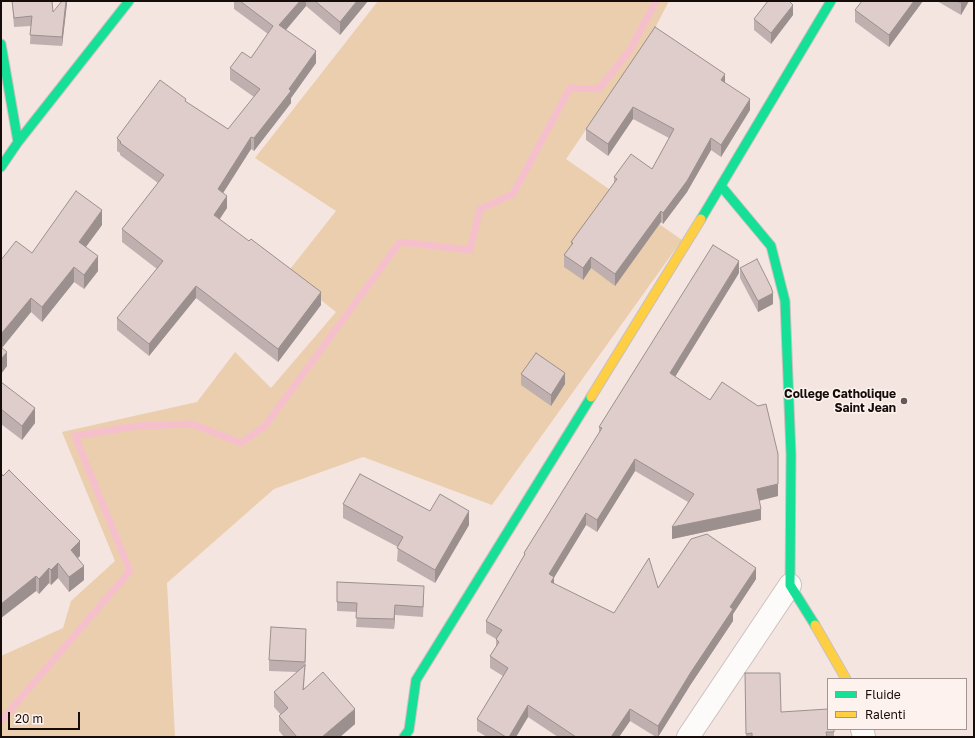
<!DOCTYPE html>
<style>
body{margin:0}
#map{position:relative;width:975px;height:738px;overflow:hidden;background:#f4e5e0;font-family:"Golos Text",sans-serif}
canvas{display:block}
.frame{position:absolute;inset:0;border:2px solid #160d0b;pointer-events:none}
.legend{position:absolute;left:827px;top:678px;width:140px;height:52px;box-sizing:border-box;background:#fdf2ee;border:1px solid #a19693;margin:0;padding:5px 7px;list-style:none;font-size:12px;color:#160d0b}
.legend li{display:flex;align-items:center;gap:8px;height:20px}
.legend b{width:20px;border:1px solid #a19693}
.scale{position:absolute;left:8px;top:712px;width:72px;height:18px;box-sizing:border-box;border:2px solid #160d0b;border-top:0;padding-left:5px;font-size:12px;line-height:14px;white-space:nowrap;color:#160d0b;-webkit-text-stroke:3px #fdf2ee;paint-order:stroke}
</style>
<div id="map">
<canvas width="975" height="738"></canvas>
<div class="frame"></div>
<ul class="legend">
<li><b style="height:5px;background:#16e098"></b>Fluide</li>
<li><b style="height:5px;background:#ffcf43"></b>Ralenti</li>
</ul>
<div class="scale">20 m</div>
</div>
<script>
const c = document.querySelector('canvas').getContext('2d');
c.lineJoin = 'round';
function paint(path, color) { c.fillStyle = color; c.fill(path, 'evenodd'); }
const toPath = rows => new Path2D(rows.map(r => 'M' + r).join(''));
function stroke(path, color, width, dash) { c.strokeStyle = color; c.lineWidth = width; c.lineCap = dash ? 'butt' : 'round'; c.setLineDash(dash || []); c.stroke(path); }
function write(font, color, halo, rows, align = 'center') {
  c.font = font + ' "Golos Text",sans-serif'; c.lineWidth = 3; c.setLineDash([]); c.textBaseline = 'middle'; c.strokeStyle = halo; c.fillStyle = color; for (const [text, x, y, turn = 0] of rows) {
    c.save(); c.translate(x, y); c.rotate((+turn || 0) * Math.PI / 180); c.textAlign = isNaN(turn) ? turn : align; if (halo) c.strokeText(text, 0, 0); c.fillText(text, 0, 0); c.restore();
  }
}
paint(toPath([
 [378,1,669,1,654,30,566,159,682,240,492,505,363,457,274,489,167,583,175,737,1,737,1,656,63,628,71,601,115,561,62,432,197,402,235,352,271,388,336,312,287,273,336,211,255,158]
]), '#ebceae');
stroke(toPath([
 [1,721,130,571,75,436,137,426,192,424,241,443,265,426,400,242,470,250,480,209,513,194,570,88,599,89,630,50,656,1]
]), '#f5c0cc', 7);
const street = toPath([
 [862,729,864,737],
 [688,737,790,585]
]);
const fast = toPath([
 [1,44,18,142],
 [1,167,18,142,129,1],
 [721,186,771,246,785,301,791,455,790,585,815,625],
 [701,219,831,1],
 [404,737,409,730,416,680,591,397]
]);
const slow = toPath([
 [591,397,701,219],
 [815,625,846,679]
]);
stroke(street, '#cdc1bd', 24);
stroke(fast, '#cdc1bd', 11);
stroke(slow, '#cdc1bd', 11);
stroke(street, '#fdfbfa', 22);
stroke(fast, '#16e098', 9);
stroke(slow, '#ffcf43', 9);
paint(toPath([
 [12,1,52,1,53,12,67,1,62,46,30,44,31,26,14,27],
 [234,1,368,1,340,35,306,6,286,30,316,63,291,98,291,103,254,151,251,149,223,193,227,208,220,219,321,305,278,362,196,298,149,356,117,330,117,318,157,269,122,242,122,229,158,183,120,155,120,153,117,151,117,138,186,102,228,129,254,97,230,80,230,68,251,58,268,34,234,9],
 [923,1,889,47,855,22,855,10],
 [937,1,969,1,961,15],
 [793,15,771,44,754,30,754,19],
 [655,27,725,83,750,110,721,157,711,150,687,192,663,224,661,222,615,286,591,268,583,280,564,267,564,255,571,245,571,242,614,183,614,177,652,169,669,138,633,119,608,156,586,140,586,129],
 [102,225,86,247,98,271,84,289,74,282,42,322,31,312,2,348,7,366,1,374,1,260,32,253],
 [740,268,773,304,758,312,740,278],
 [739,273,675,377,778,496,759,501,761,520,672,539,688,502,635,471,597,532,586,525,554,577,554,584,614,613,658,588,756,579,733,614,733,621,691,684,658,737,656,737,630,721,619,737,558,737,528,717,516,737,487,737,477,731,477,719,503,676,490,668,490,656,496,647,496,639,486,633,486,621,524,556,524,553,599,433,599,427],
 [521,374,565,384,551,406,521,385],
 [1,382,35,423,22,440,1,424],
 [1,473,80,556,78,558,84,580,69,592,58,578,51,585,49,583,39,594,36,591,1,618],
 [343,504,469,525,435,583,397,561,398,547,343,518],
 [337,582,424,596,423,617,395,615,394,629,356,627,357,612,337,611],
 [306,640,304,689,355,724,340,737,284,737,279,731,279,716,281,715,274,707,274,692,297,672,269,671,269,660],
 [745,673,781,712,834,729,834,737,746,737]
]), '#bfb0af');
paint(toPath([
 [66,1,67,1,67,4,62,46,62,37],
 [300,1,306,1,306,6,279,38,279,25],
 [357,1,368,1,340,35,340,22],
 [914,1,923,1,889,47,889,35],
 [962,1,969,1,961,15,961,3],
 [793,5,793,15,771,44,771,33],
 [316,51,316,63,291,98,291,103,254,151,254,138],
 [725,74,725,86,721,80],
 [750,99,750,110,721,157,721,145],
 [633,107,633,119,608,156,608,144],
 [251,137,251,149,218,201,218,189],
 [711,138,711,150,687,192,663,224,663,213],
 [227,196,227,208,214,227,214,215],
 [102,210,102,225,79,256,79,242],
 [661,211,661,222,615,286,615,274],
 [98,256,98,271,84,289,84,275],
 [591,257,591,268,583,280,583,268],
 [739,261,739,273,670,385,670,373],
 [74,267,74,282,42,322,42,307],
 [196,286,196,298,149,356,149,344],
 [321,292,321,305,278,362,278,349],
 [773,293,773,304,758,312,758,301],
 [31,298,31,312,1,349,1,334],
 [7,352,7,366,1,374,1,359],
 [565,373,565,384,551,406,551,395],
 [35,408,35,423,22,440,22,426],
 [778,454,778,496,757,501,757,489],
 [635,459,635,471,597,532,597,520],
 [761,509,761,520,672,539,672,527],
 [469,511,469,525,435,583,435,570],
 [586,513,586,525,549,586,549,574],
 [80,541,80,556,71,564,71,550],
 [58,563,58,578,51,585,51,570],
 [84,566,84,580,69,592,69,577],
 [49,568,49,583,39,594,39,579],
 [756,568,756,579,733,614,733,621,691,684,658,737,658,726,691,672,730,607],
 [36,576,36,591,1,618,1,604],
 [554,577,554,589,551,582],
 [395,605,395,615,394,629,394,619],
 [306,629,306,640,305,673,305,662],
 [528,705,528,717,516,737,509,737],
 [355,709,355,724,340,737,322,737],
 [630,709,630,721,619,737,611,737]
]), '#9b908e');
const building = toPath([
 [12,1,52,1,53,12,62,1,66,1,62,37,30,35,32,16,14,18,12,1],
 [240,1,300,1,279,25,316,51,289,89,291,91,254,138,251,137,218,189,227,196,214,215,249,241,251,239,321,292,278,349,196,286,149,344,117,318,163,261,122,229,164,175,120,143,121,142,117,138,160,80,186,99,185,101,228,129,260,89,230,68,242,52,251,58,273,26,240,1],
 [315,1,357,1,340,22,315,1],
 [768,1,789,1,793,5,771,33,754,19,768,1],
 [862,1,914,1,889,35,855,10,862,1],
 [957,1,962,1,961,3,957,1],
 [655,27,725,74,721,80,750,99,721,145,711,138,687,181,663,213,661,211,615,274,591,257,583,268,564,255,573,243,571,242,617,179,614,177,631,154,652,169,674,129,633,107,608,144,586,129,655,27],
 [76,191,102,210,79,242,98,256,84,275,74,267,42,307,31,298,1,334,1,260,16,241,32,253,76,191],
 [713,245,739,261,670,373,710,400,722,382,758,406,766,404,778,454,778,484,757,489,761,509,672,527,694,494,635,459,597,520,586,513,549,574,554,577,551,582,614,613,649,558,658,588,691,539,707,534,756,568,730,607,733,609,691,672,658,726,630,709,611,737,576,737,528,705,509,737,506,737,477,719,508,668,490,656,499,642,496,639,502,630,486,621,525,554,524,553,602,428,599,427,713,245],
 [757,259,771,287,773,293,758,301,740,268,757,259],
 [1,347,7,352,1,359,1,347],
 [536,353,565,373,551,395,521,374,536,353],
 [1,382,35,408,22,426,1,409,1,382],
 [9,470,80,541,71,550,84,566,69,577,58,563,51,570,49,568,39,579,36,576,1,604,1,473,3,476,9,470],
 [360,474,430,511,440,494,469,511,435,570,397,548,403,537,343,504,360,474],
 [337,582,424,586,423,607,395,605,394,619,356,618,357,603,337,602,337,582],
 [271,627,306,629,305,662,269,660,271,627],
 [305,665,303,690,323,672,355,709,322,737,297,737,279,716,288,708,274,692,305,665],
 [745,673,780,673,781,712,828,709,828,729,834,729,834,732,826,732,827,737,752,737,752,733,746,734,745,673]
]);
paint(building, '#decdcb');
stroke(building, '#9b908e', 1);
for (const [x, y, r, color] of [
 [904,401,4,"#645956"]
]) { const dot = new Path2D(); dot.arc(x, y, r, 0, 2 * Math.PI); c.fillStyle = color; c.fill(dot); stroke(dot, '#fdf2ee', 1.5); }
write('bold 12px', '#160d0b', '#fdf2ee', [
 ["College Catholique",896,394],
 ["Saint Jean",896,408]
], 'right');
</script>
